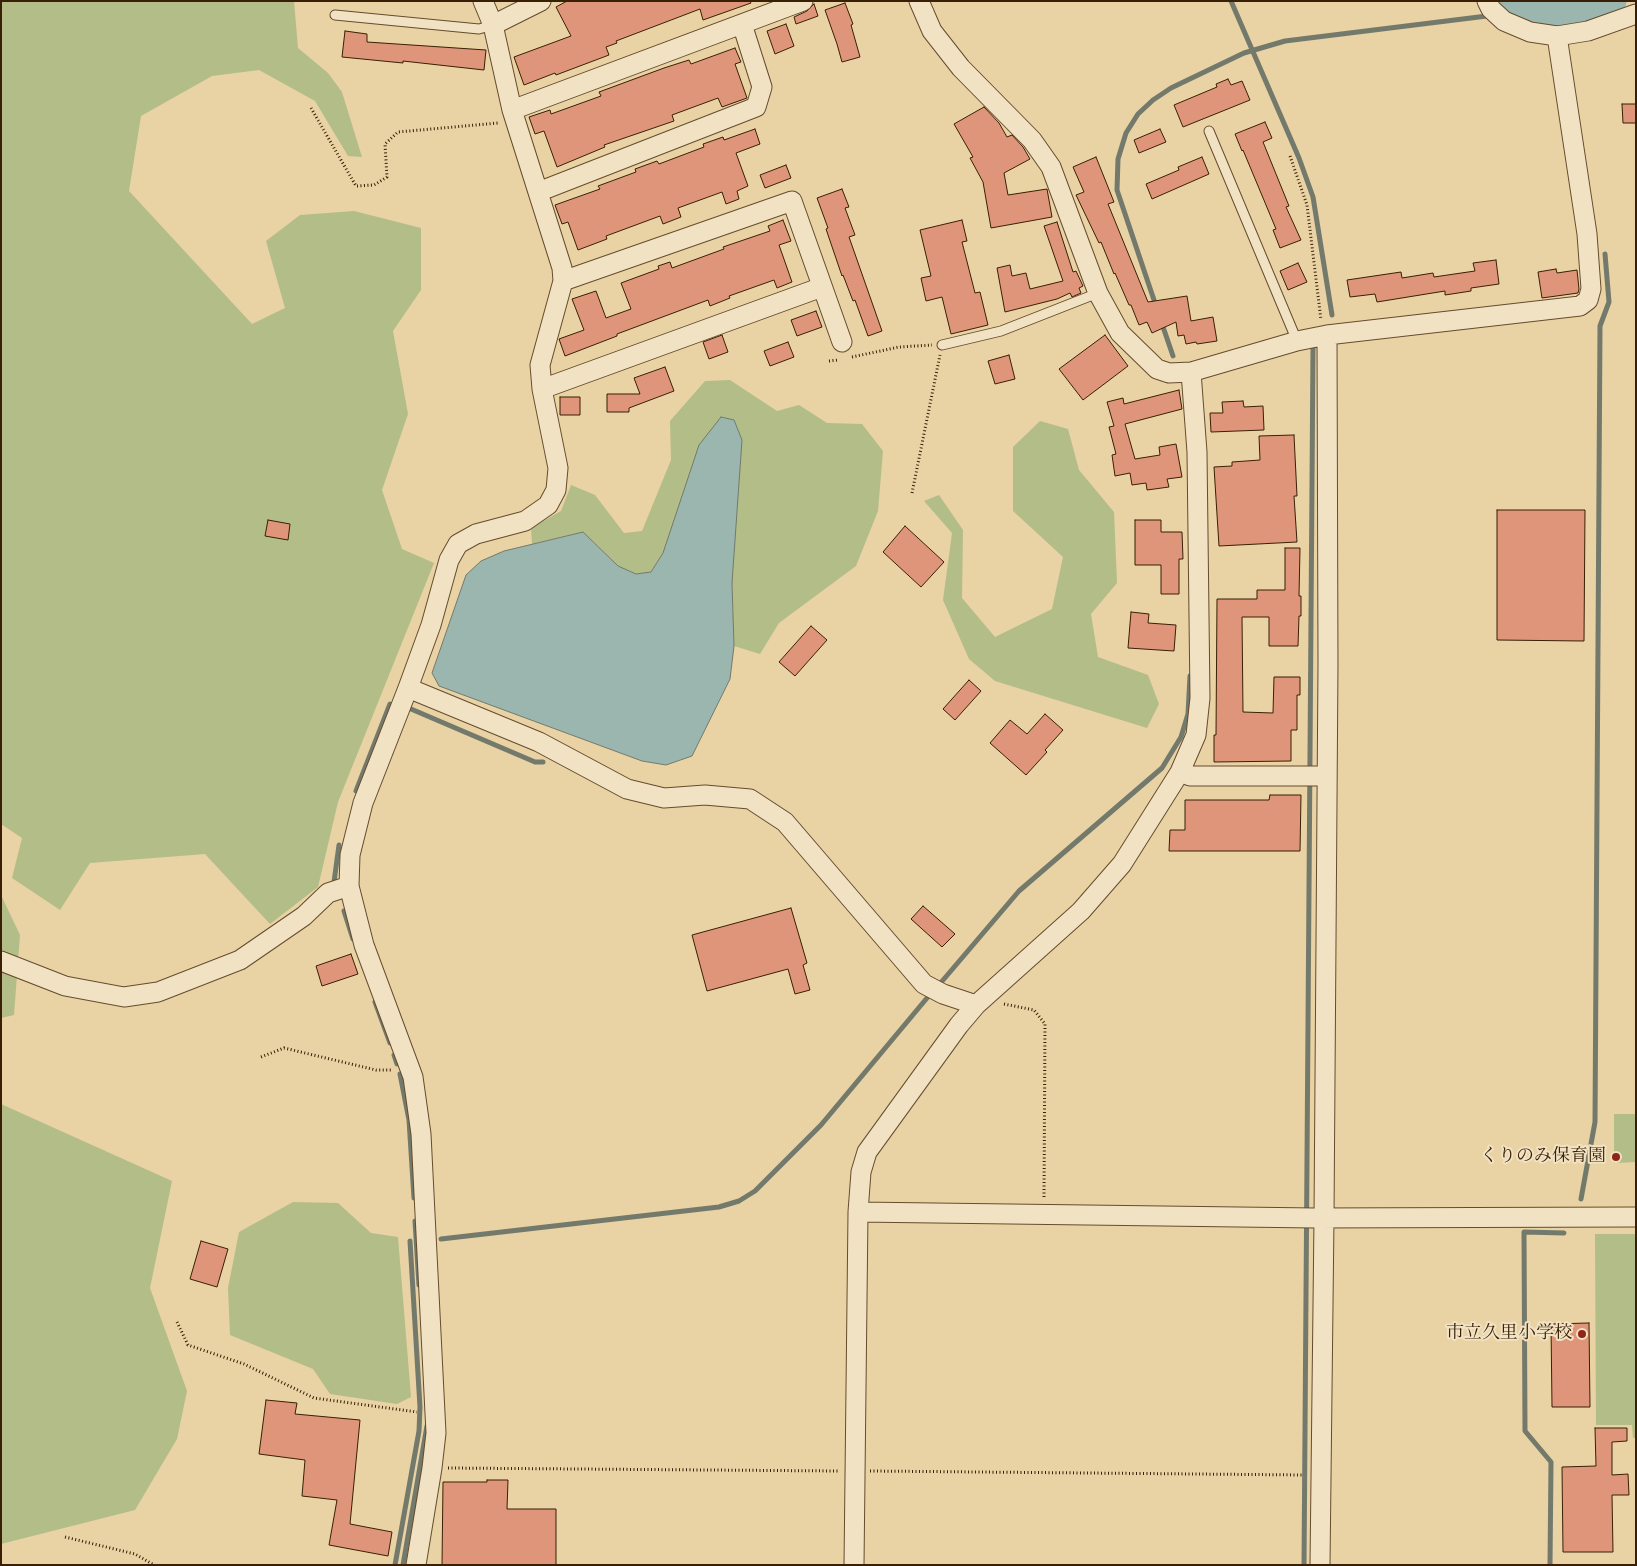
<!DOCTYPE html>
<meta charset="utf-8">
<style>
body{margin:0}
#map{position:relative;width:1637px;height:1566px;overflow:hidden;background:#e9d2a4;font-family:"Libre Bodoni",serif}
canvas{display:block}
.frame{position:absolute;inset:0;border:2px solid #391f05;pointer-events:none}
</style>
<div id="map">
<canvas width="1637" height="1566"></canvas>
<div class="frame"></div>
</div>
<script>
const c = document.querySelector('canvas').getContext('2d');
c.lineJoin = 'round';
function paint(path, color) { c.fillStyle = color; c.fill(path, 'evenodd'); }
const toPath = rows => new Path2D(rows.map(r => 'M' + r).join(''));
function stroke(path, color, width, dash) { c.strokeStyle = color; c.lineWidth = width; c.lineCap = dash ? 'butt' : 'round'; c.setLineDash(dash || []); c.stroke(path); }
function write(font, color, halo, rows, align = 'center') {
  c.font = font + ' "Libre Bodoni","Noto Serif JP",serif'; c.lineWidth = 4; c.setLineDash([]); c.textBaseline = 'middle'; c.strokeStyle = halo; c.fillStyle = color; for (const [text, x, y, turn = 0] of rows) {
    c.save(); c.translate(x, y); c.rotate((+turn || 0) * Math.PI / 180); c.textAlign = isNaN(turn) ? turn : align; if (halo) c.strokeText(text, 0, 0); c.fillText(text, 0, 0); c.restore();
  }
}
paint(toPath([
 [1,1,294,1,298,48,328,73,342,92,362,157,348,156,315,101,259,70,212,76,141,116,129,191,252,324,285,308,266,241,300,215,354,211,421,228,421,290,393,331,408,414,382,490,402,549,434,563,338,802,318,887,270,924,205,854,90,863,60,910,12,878,22,838,1,824],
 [730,380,777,411,799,405,827,423,862,424,883,451,878,511,856,566,779,623,760,654,734,646,732,583,663,553,651,572,636,574,618,566,583,532,532,544,531,528,561,511,571,485,595,495,624,533,642,531,671,460,670,421,705,381],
 [1040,421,1068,429,1079,470,1114,512,1117,583,1091,614,1098,657,1148,675,1159,704,1147,728,995,681,969,659,943,600,952,533,924,501,939,495,963,530,962,598,995,637,1052,609,1063,557,1013,511,1013,447],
 [1,895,20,935,14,1015,1,1018],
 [1,1104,172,1181,150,1288,187,1391,177,1439,135,1510,1,1544],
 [1614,1114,1636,1114,1636,1162,1614,1163],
 [293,1202,338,1203,371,1233,398,1237,411,1397,397,1404,330,1394,313,1369,230,1335,228,1288,239,1232],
 [1595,1234,1636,1234,1636,1438,1633,1438,1632,1425,1596,1425]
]), '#b3bd88');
const water = toPath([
 [721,417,734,420,742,440,732,583,734,646,730,679,692,756,666,765,642,761,439,686,432,673,466,575,481,561,504,551,583,532,618,566,636,574,651,572,663,553,699,445,721,417]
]);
paint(water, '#9ab6af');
stroke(water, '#737a6b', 1);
stroke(toPath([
 [1231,1,1299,158,1313,197,1332,315],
 [1156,306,1117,190,1118,159,1126,133,1138,114,1153,100,1171,88,1244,53,1285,41,1487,16],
 [1161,321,1173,356],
 [411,709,535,762,543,762],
 [356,791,390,704],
 [334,882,339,845],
 [344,911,353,939],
 [938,986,1019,891,1162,768,1181,737,1188,714,1190,676],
 [375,1002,390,1043],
 [394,1055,397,1064],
 [400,1074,409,1120,414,1198],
 [1581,1199,1595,1122,1600,326,1609,302,1605,254],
 [415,1221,419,1285],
 [441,1239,719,1207,739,1201,755,1191,821,1125,932,992],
 [395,1565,419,1431,420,1407,410,1241],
 [403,1565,427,1426],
 [1304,1565,1313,348],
 [1550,1565,1551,1462,1525,1431,1524,1232,1564,1233]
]), '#737a6b', 5);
stroke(toPath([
 [1514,1,1520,7,1538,13,1581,12,1611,1]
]), '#9ab6af', 31);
const building = toPath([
 [567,1,750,1,751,3,703,20,700,9,616,41,617,43,606,47,609,55,556,75,555,73,524,85,514,57,571,36,556,7,567,1],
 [845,3,853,24,851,25,860,57,842,62,837,44,825,10,845,3],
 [814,4,818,16,796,24,794,17,807,11,814,4],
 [786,24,794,46,775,54,767,31,786,24],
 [345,31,367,34,367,42,486,50,484,70,403,61,403,63,342,57,345,31],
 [735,48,741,62,735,64,747,98,722,107,718,98,672,115,674,121,604,145,605,147,557,167,544,131,535,134,529,117,550,110,551,114,601,96,599,92,664,68,689,60,691,64,735,48],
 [1228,79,1231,85,1242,81,1250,100,1183,127,1174,105,1217,87,1216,84,1228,79],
 [1622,104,1636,104,1636,123,1623,123,1622,104],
 [984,107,999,123,1007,137,1012,135,1023,147,1030,159,1004,173,1008,195,1047,189,1052,217,991,228,983,182,970,158,973,157,954,124,984,107],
 [1265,122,1272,138,1263,142,1289,206,1286,207,1301,240,1280,248,1273,230,1276,229,1243,150,1242,151,1235,134,1265,122],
 [755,129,760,144,736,153,748,186,737,191,739,199,726,204,722,192,678,208,681,217,663,224,660,216,606,236,607,239,578,250,568,222,562,224,555,205,600,189,598,186,636,172,635,169,657,161,659,164,704,147,703,144,723,137,724,140,755,129],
 [1160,129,1166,142,1139,153,1134,140,1160,129],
 [1096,157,1114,202,1108,204,1148,302,1187,296,1191,321,1213,317,1217,341,1197,344,1196,342,1186,344,1184,335,1178,336,1176,322,1152,333,1147,322,1139,325,1131,305,1129,305,1115,273,1114,274,1101,242,1099,243,1076,195,1084,192,1073,167,1096,157],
 [1202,157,1209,174,1152,199,1146,184,1179,170,1178,167,1202,157],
 [786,165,791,178,765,188,760,175,786,165],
 [842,189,849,207,845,208,855,235,849,237,882,331,868,336,855,300,853,301,843,275,842,276,826,229,828,228,817,198,842,189],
 [783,220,791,241,779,245,792,282,777,288,774,280,729,296,730,298,710,306,708,300,617,334,617,336,565,356,559,339,584,330,572,299,596,291,606,318,631,309,621,283,659,269,658,266,670,262,672,268,724,249,723,247,770,231,768,226,783,220],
 [962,220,967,241,962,242,975,293,980,292,988,325,951,334,942,297,926,301,921,278,931,276,920,230,962,220],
 [1057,222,1073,272,1076,271,1083,286,1079,288,1081,293,1072,297,1070,293,1057,299,1005,312,997,268,1010,265,1012,276,1026,273,1030,289,1063,281,1044,226,1057,222],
 [1496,260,1499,284,1471,288,1471,291,1445,295,1445,291,1377,302,1375,294,1350,297,1347,280,1401,272,1402,278,1433,273,1434,277,1475,271,1473,263,1496,260],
 [1298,263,1307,282,1288,290,1280,271,1298,263],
 [1556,269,1557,273,1577,270,1579,289,1578,293,1542,298,1538,272,1556,269],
 [816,311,822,327,797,336,791,320,816,311],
 [722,335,728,352,709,359,703,342,722,335],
 [1105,335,1128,366,1083,400,1059,369,1105,335],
 [788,342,794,357,770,366,764,351,788,342],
 [1009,355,1015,379,995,384,988,361,1009,355],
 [665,367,674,391,629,408,629,412,607,412,607,394,640,394,634,378,665,367],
 [1179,390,1182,409,1125,424,1135,459,1160,455,1159,447,1176,444,1182,477,1167,479,1169,487,1147,490,1146,483,1132,485,1130,473,1115,476,1112,455,1116,454,1109,427,1114,426,1107,402,1123,398,1124,404,1179,390],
 [560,397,580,397,580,415,560,415,560,397],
 [1243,401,1244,407,1263,406,1264,430,1211,432,1210,413,1223,413,1222,402,1243,401],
 [1294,435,1297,496,1294,496,1297,542,1219,546,1214,467,1232,466,1232,462,1260,460,1259,436,1294,435],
 [1497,510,1585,510,1584,641,1497,640,1497,510],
 [268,520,290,524,288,540,265,536,268,520],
 [1135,520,1161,520,1161,532,1182,532,1183,559,1179,559,1179,594,1161,594,1161,565,1135,565,1135,520],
 [905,526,944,562,921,587,883,552,905,526],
 [1285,548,1300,548,1299,596,1301,596,1301,616,1299,616,1298,646,1269,646,1269,617,1242,617,1243,712,1273,713,1274,677,1300,677,1300,695,1297,695,1297,730,1291,730,1291,761,1214,762,1214,735,1216,735,1217,599,1257,599,1257,590,1285,590,1285,548],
 [1131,612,1149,614,1148,623,1176,625,1174,651,1128,648,1131,612],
 [811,626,827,640,795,676,779,662,811,626],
 [969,680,981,691,955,720,943,709,969,680],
 [1045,714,1063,730,1045,750,1047,752,1026,775,990,743,1010,720,1027,734,1045,714],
 [1270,795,1301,795,1300,851,1169,851,1170,830,1185,830,1185,800,1269,800,1270,795],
 [923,906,955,934,942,947,911,919,923,906],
 [791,908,807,963,803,965,810,990,795,994,788,969,707,991,692,935,791,908],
 [351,954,358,974,322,986,316,966,351,954],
 [201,1241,228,1249,217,1287,190,1279,201,1241],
 [1589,1323,1590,1407,1552,1407,1551,1324,1589,1323],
 [266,1400,297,1403,295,1414,360,1420,350,1524,392,1532,388,1556,329,1545,337,1500,302,1496,305,1460,259,1454,266,1400],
 [1595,1428,1627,1428,1627,1441,1612,1442,1612,1475,1628,1474,1629,1495,1612,1495,1613,1552,1563,1552,1562,1467,1596,1466,1595,1428],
 [487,1480,508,1480,507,1509,556,1509,556,1565,442,1565,443,1482,487,1482,487,1480]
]);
paint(building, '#df9579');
stroke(building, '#391f05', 1);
const lane = toPath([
 [335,15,479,29,493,25],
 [1209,131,1297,341],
 [942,345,1001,331,1098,293]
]);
const street = toPath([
 [919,1,932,31,961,68,1032,140,1051,167,1098,293,1120,333,1157,369,1169,373,1191,372,1297,341,1327,335,1580,306,1588,300,1591,289,1587,234,1557,36],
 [1487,1,1491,9,1504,21,1530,32,1557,36,1588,31,1636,14],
 [493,25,541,1],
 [512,110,803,1],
 [538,192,756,107,762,87,742,24],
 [563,281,792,201,842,342],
 [542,389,822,287],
 [408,688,539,742,627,789,664,798,705,795,750,799,785,822,924,984,943,994,976,1005],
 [1180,772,1190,776,1327,776],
 [1,961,65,986,124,997,158,992,240,960,304,916,328,893,349,886],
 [858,1212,1315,1218,1636,1217],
 [416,1565,432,1468,436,1433,421,1134,413,1077,364,945,349,886,350,855,363,803,408,688,431,625,449,560,458,544,476,534,525,521,548,505,556,490,558,468,542,389,540,365,563,281,562,268,512,110,493,25,483,1],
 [854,1565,858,1212,861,1172,867,1152,959,1025,976,1005,1081,911,1122,864,1180,772,1196,735,1200,698,1197,452,1191,372],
 [1320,1565,1324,1218,1328,664,1327,335]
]);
stroke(lane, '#654c2d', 11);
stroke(street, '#654c2d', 21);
stroke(toPath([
 [311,108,356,186,374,185,387,177,385,144,398,132,498,123],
 [1290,156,1307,205,1321,320],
 [852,357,899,347,932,345],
 [829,361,838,360],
 [912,493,940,355],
 [1004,1004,1034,1010,1045,1024,1044,1199],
 [261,1057,284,1048,376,1070,392,1070],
 [177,1322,188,1345,244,1364,314,1398,417,1412],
 [448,1468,839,1471],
 [870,1471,1304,1475],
 [65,1537,135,1554,154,1565]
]), '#391f05', 3, [1, 2.5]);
stroke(lane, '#f1e2c4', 9);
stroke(street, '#f1e2c4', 19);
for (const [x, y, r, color] of [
 [1616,1157,5,"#8f2418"],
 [1582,1334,5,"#8f2418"]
]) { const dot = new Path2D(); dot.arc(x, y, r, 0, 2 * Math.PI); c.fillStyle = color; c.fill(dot); stroke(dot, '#f1e2c4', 2); }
write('18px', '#391f05', '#f1e2c4', [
 ["くりのみ保育園",1606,1157],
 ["市立久里小学校",1572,1334]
], 'right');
</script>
